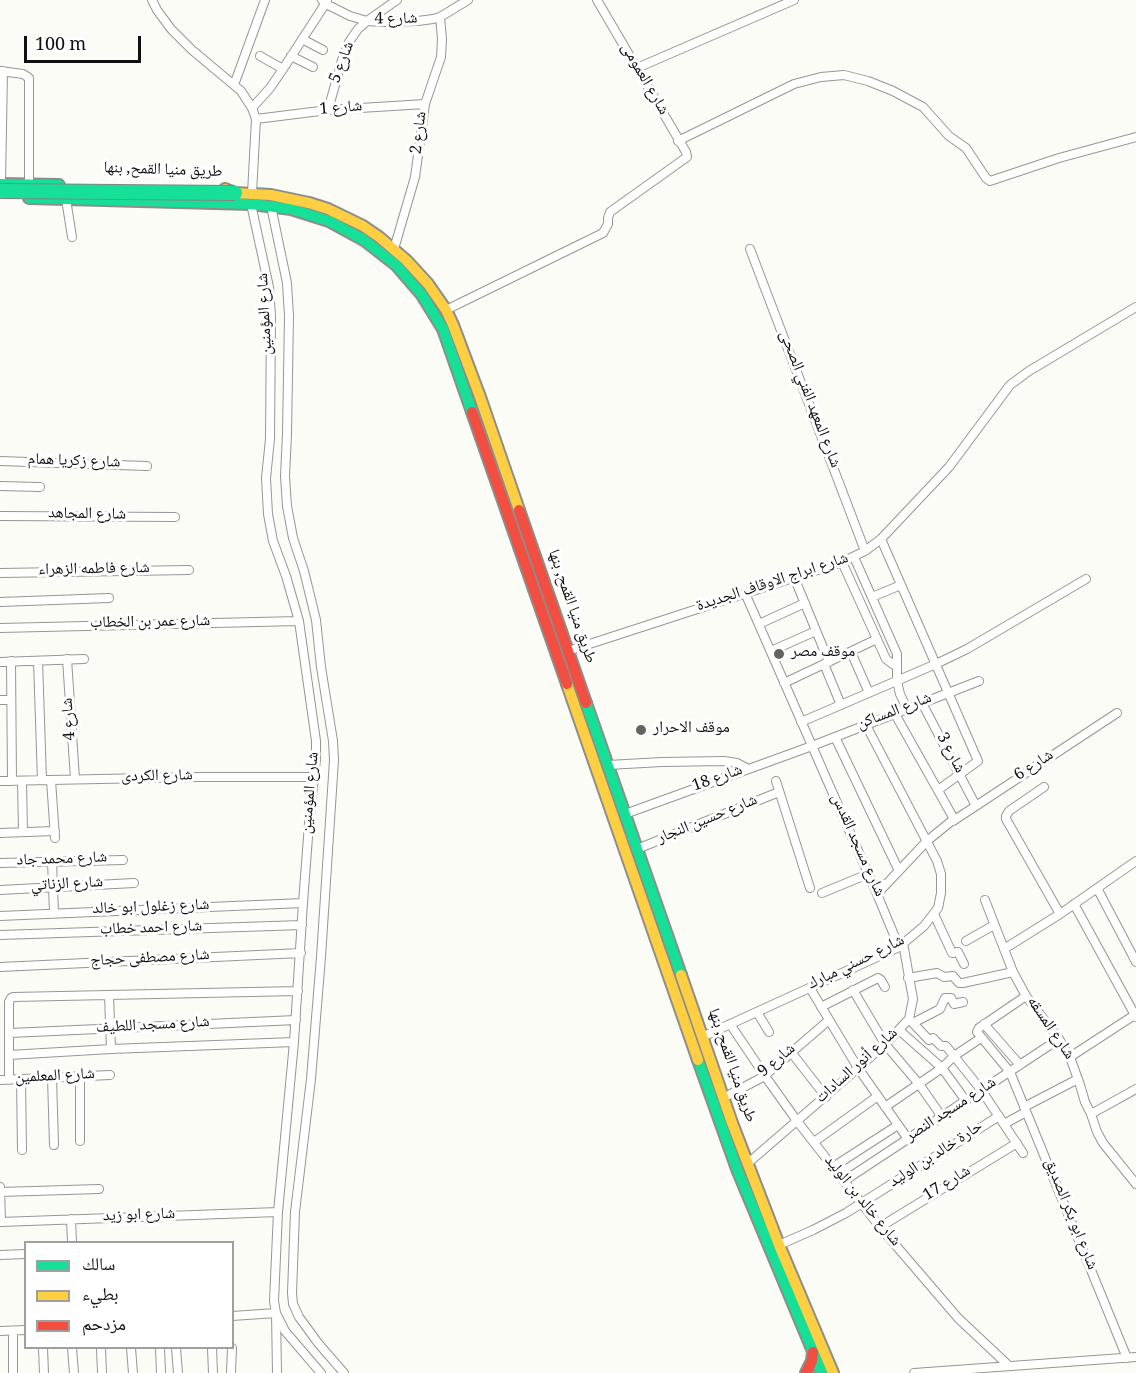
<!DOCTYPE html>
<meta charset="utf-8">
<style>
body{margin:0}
#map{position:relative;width:1136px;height:1373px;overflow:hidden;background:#fcfcf6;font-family:Georgia,"Noto Naskh Arabic",serif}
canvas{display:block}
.legend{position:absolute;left:24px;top:1241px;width:210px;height:108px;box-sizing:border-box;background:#fff;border:2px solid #9f9f9f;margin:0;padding:8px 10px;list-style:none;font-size:18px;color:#101010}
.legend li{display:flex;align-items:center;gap:12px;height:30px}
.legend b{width:30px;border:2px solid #9f9f9f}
.scale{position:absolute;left:24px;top:36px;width:117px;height:27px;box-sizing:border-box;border:3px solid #101010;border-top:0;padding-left:8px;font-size:18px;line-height:21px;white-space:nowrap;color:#101010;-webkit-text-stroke:4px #fff;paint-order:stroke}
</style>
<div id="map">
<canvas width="1136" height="1373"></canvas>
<ul class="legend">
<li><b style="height:8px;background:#16e098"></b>سالك</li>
<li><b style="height:8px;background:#ffcf43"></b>بطيء</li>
<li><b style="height:8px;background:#f24e42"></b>مزدحم</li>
</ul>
<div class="scale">100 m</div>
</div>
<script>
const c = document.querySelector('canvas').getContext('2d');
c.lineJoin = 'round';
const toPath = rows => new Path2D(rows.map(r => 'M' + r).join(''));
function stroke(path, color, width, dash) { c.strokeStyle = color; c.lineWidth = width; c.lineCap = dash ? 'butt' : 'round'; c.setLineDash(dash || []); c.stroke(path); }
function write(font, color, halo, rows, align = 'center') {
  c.font = font + ' Georgia,"Noto Naskh Arabic",serif'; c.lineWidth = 6; c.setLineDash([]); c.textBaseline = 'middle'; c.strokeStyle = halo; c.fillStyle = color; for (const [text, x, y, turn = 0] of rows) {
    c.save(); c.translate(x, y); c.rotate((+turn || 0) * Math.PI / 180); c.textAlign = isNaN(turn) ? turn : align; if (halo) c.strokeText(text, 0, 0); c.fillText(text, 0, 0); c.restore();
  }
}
const street = toPath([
 [152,0,157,10,171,29,192,50,241,91,252,108,256,119,252,193],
 [322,0,326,4,350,16,367,21,383,22,418,21,433,19,440,17,468,0],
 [302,39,323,50],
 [260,56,283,69],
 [291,56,313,67],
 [637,68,794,0],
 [0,71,23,74,29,78,29,184],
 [234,85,265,0],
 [252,108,270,88,283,69,327,1],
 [328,110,342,60,349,42,358,29,367,21,397,0],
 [256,119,328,110,425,104],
 [678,141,794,84,821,77,844,75,868,81,893,91,923,107,949,136,966,148,986,178,990,181,1059,158,1136,137],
 [1,184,3,71],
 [66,199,72,237],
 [251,204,269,287,271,316,270,439,266,478,268,514,273,541,286,576,299,621,316,741,316,759,309,824,303,903,294,1042,278,1212,274,1301,276,1313,285,1331,321,1373],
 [271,206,287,283,289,316,287,434,285,476,287,506,293,538,304,571,316,620,321,667,333,741,334,760,321,957,311,1079,295,1212,292,1293,293,1304,299,1317,318,1343,344,1373],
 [394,249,415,177,425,104,441,57,442,39,440,17],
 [750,249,865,551],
 [446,310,603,233,608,224,608,218,610,212,687,157,686,152,597,0],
 [0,461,147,466],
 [0,486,40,487],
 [0,516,175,517],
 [881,539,978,761,938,790],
 [854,557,897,654,897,681,900,694,907,709],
 [842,562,886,659,897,667],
 [0,573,189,570],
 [794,577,829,662],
 [745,593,877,894,899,947],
 [872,597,901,585],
 [0,602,109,598],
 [759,624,805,603],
 [0,628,299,621],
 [568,651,842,562,865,551,881,539,949,467,1010,385,1029,371,1136,307],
 [771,651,816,631],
 [851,652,869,693],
 [67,659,75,779],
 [11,661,12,781],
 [38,661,42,780],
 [0,662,84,659],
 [824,664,841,705],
 [784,683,877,639],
 [0,700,11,700],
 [922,703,976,806],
 [801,722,936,664,967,649,1086,579],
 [835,737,899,871],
 [608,765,662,762,724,761,737,763,748,769],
 [51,780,55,838],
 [0,781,200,777,314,777],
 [22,781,23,832],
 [776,781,810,888],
 [1044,787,1009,811,1006,816,1006,819,1060,914],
 [625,814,812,746,979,681],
 [953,821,1117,713],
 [0,833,55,831],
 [637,849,779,792],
 [52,861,54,913],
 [0,863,123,860],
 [1097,888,1136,962],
 [0,890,134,883],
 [822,893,868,874],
 [877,894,927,841,954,819,895,714],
 [985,900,1013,972,1026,996,1059,1039,1070,1057,1080,1085,1085,1102,1091,1114,1097,1132,1103,1143,1136,1184],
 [1074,904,1136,1017],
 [934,914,952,953,958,952,964,964],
 [0,916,303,903],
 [0,935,302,925],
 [966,941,994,925],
 [1004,949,1060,914,1136,861],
 [0,967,301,953],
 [908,978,937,973,944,977,953,976,959,983,963,983,1013,972],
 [810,988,858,1068,908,1139],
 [853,990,885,1044,919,1084,942,1117],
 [109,995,111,1049],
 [1026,996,979,1028,977,1032,1010,1072,1127,1358],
 [821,1007,878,978,881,980,885,987],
 [757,1012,769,1032],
 [909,1019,929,1040,933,1038,941,1046,946,1046,982,1091,1023,1153],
 [913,1023,940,1009,945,998,951,998,954,1004,963,1002],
 [730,1024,765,1076,797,1121,880,1227,958,1318,1009,1366],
 [984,1024,1020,1065],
 [899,1030,942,1068,966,1101],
 [10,1033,296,1020],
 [702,1037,899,947,924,926,938,908,941,893,941,874,937,861,866,725],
 [791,1052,826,1097],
 [9,1055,111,1049,294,1042],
 [1070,1057,1136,1014],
 [80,1076,80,1141],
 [52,1078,54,1145],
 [21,1079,22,1150],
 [0,1080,110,1075],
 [9,1080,9,1002,11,998,13,997,298,991],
 [723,1098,763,1077,829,1020],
 [885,1107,942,1068,954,1056,981,1038],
 [1024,1107,1078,1079],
 [1091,1114,1136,1089],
 [1004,1124,1026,1112],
 [814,1142,878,1096],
 [747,1164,858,1068,885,1044,909,1019,913,999,903,943],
 [833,1167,898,1125],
 [844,1181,1059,1039],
 [0,1187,1,1222],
 [0,1192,99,1189],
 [71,1219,72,1242],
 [0,1222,278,1212],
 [880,1227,1017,1143],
 [779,1245,813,1230,846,1213,999,1116],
 [0,1255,26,1254],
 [232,1316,276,1313,277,1373],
 [0,1331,26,1330],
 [13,1331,13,1373],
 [43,1348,44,1373],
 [72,1348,74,1373],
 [101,1348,102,1373],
 [131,1348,133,1373],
 [160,1348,161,1373],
 [176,1348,178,1373],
 [212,1348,213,1373],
 [231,1373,232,1348],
 [914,1373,1136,1357]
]);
const fast = toPath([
 [0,184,59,185],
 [29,198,251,204,291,209,329,221,364,240,396,265,422,295,443,329,472,412],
 [586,703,681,975],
 [698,1060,737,1169,822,1373]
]);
const slow = toPath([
 [225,189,235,193,271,195,309,203,328,209,363,226,379,237,406,260,428,284,446,310,453,325,480,397,519,510],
 [567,684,698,1060],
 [681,975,732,1123,779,1245,833,1373]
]);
const jam = toPath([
 [472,412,567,684],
 [519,510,586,703],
 [806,1373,812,1361,813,1352]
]);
stroke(street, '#969694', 10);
stroke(fast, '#8d8d8a', 14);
stroke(slow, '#8d8d8a', 14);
stroke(jam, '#8d8d8a', 14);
stroke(street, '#fffffe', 8);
stroke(fast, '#16e098', 10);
stroke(slow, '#ffcf43', 10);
stroke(jam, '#f24e42', 10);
const fastBridge = toPath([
 [0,191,235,193]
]);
stroke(fastBridge, '#848481', 16, []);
stroke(fastBridge, '#16e098', 14);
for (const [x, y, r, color] of [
 [779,654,6,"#636360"],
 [641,730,6,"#636360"]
]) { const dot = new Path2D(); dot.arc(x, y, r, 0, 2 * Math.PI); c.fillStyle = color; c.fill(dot); stroke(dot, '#fff', 2); }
write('16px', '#101010', '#fff', [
 ["شارع 4",396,21,-1],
 ["شارع 5",344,63,-70],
 ["شارع العمومى",643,80,60],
 ["شارع 1",341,110,-5],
 ["شارع 2",421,133,-83],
 ["طريق منيا القمح, بنها",163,172,2],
 ["شارع المؤمنين",267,314,-93],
 ["شارع المعهد الفني الصحى",808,400,69],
 ["شارع زكريا همام",74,463,2],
 ["شارع المجاهد",87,516,1],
 ["شارع فاطمه الزهراء",94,571,-1],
 ["شارع ابراج الاوقاف الجديدة",773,584,-18],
 ["طريق منيا القمح, بنها",570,607,71],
 ["شارع عمر بن الخطاب",150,624,-1],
 ["شارع المساكن",895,713,-21],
 ["شارع 4",71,719,-94],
 ["شارع 3",949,754,62],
 ["شارع 6",1035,767,-33],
 ["شارع الكردى",157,778,-1],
 ["شارع 18",718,780,-20],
 ["شارع المؤمنين",312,793,-85],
 ["شارع حسين النجار",708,821,-22],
 ["شارع مسجد القدس",856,846,66],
 ["شارع محمد جاد",62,861,-2],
 ["شارع الزناتي",67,886,-3],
 ["شارع زغلول ابو خالد",151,909,-2],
 ["شارع احمد خطاب",151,930,-2],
 ["شارع مصطفى حجاج",150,960,-3],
 ["شارع حسني مبارك",857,964,-26],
 ["شارع مسجد اللطيف",153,1027,-3],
 ["شارع المسقه",1049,1029,56],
 ["شارع 9",778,1062,-40],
 ["طريق منيا القمح, بنها",730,1066,71],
 ["شارع أنور السادات",858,1067,-42],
 ["شارع المعلمين",55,1078,-3],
 ["شارع مسجد النصر",952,1111,-33],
 ["حارة خالد بن الوليد",937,1156,-33],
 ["شارع 17",948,1185,-32],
 ["شارع خالد بن الوليد",861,1202,51],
 ["شارع ابو بكر الصديق",1069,1215,68],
 ["شارع ابو زيد",139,1217,-2]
]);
write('16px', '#101010', '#fff', [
 ["موقف مصر",791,654],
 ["موقف الاحرار",653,730]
], 'left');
</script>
